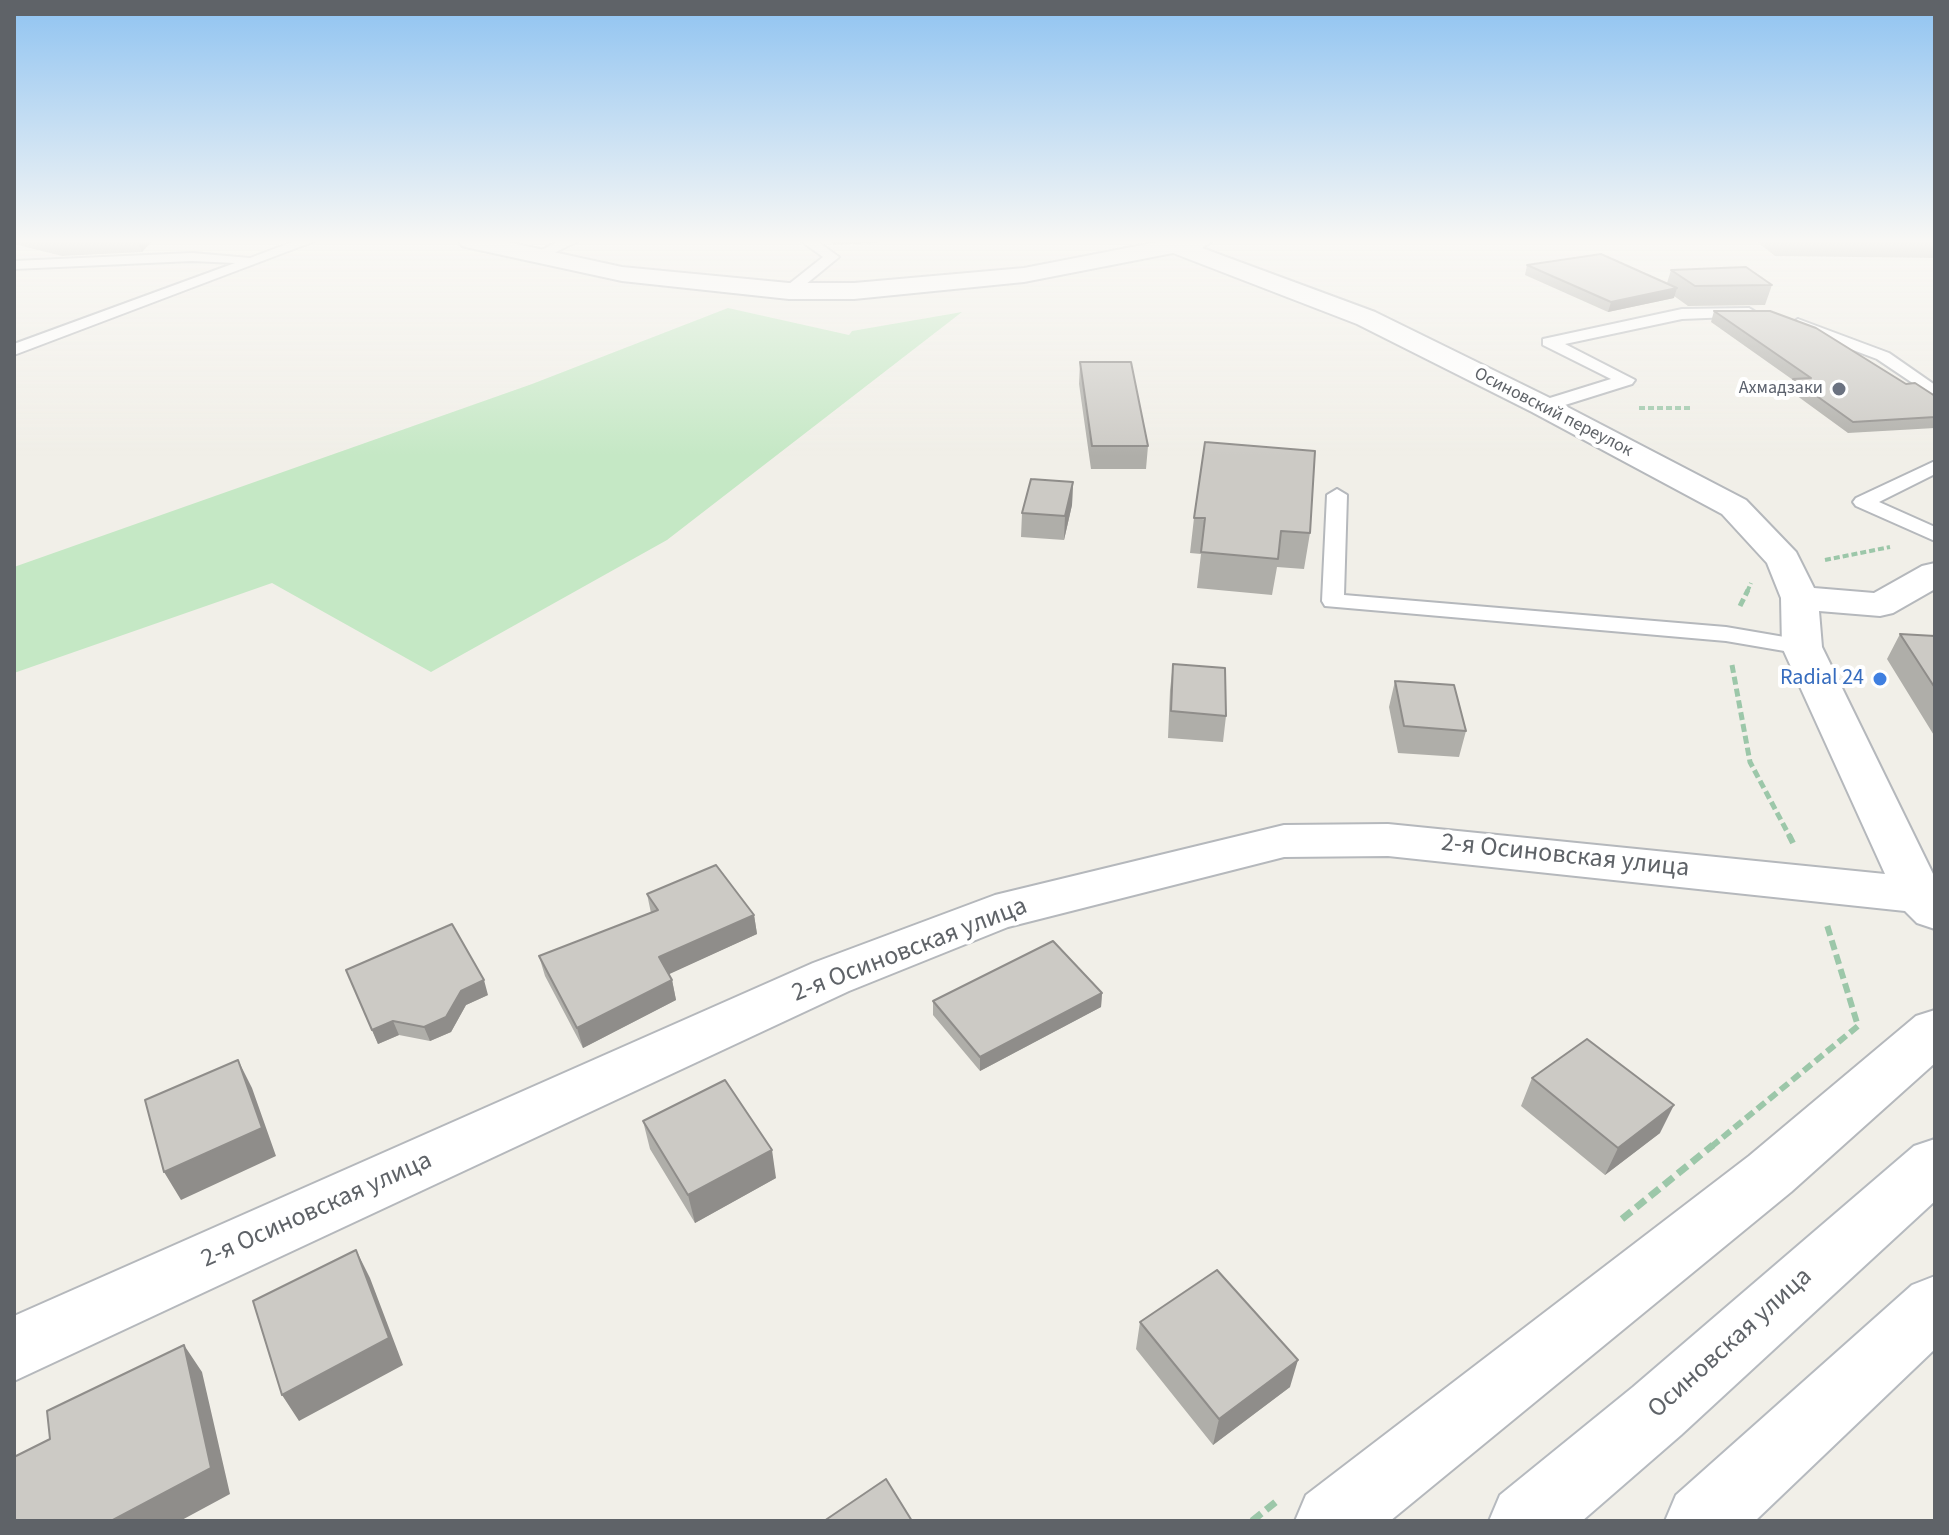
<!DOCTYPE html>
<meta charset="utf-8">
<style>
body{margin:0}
#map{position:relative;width:1949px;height:1535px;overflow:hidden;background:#f1efe8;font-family:"Source Sans 3",sans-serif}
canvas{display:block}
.frame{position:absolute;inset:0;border:16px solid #5f6368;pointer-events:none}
</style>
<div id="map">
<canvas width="1949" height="1535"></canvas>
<div class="frame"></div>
</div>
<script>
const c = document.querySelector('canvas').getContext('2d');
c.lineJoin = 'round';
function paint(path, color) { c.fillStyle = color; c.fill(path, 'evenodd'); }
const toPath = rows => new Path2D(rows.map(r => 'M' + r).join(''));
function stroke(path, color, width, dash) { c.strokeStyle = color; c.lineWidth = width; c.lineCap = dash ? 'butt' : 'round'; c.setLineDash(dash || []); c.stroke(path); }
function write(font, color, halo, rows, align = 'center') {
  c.font = font + ' "Source Sans 3",sans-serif'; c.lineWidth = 8; c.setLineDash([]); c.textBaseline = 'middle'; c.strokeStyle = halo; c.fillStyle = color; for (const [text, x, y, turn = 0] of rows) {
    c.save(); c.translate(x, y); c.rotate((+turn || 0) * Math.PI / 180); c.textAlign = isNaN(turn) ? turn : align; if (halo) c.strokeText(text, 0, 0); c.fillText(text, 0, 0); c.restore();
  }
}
paint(toPath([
 [728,308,849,335,852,331,962,312,667,540,431,672,272,583,14,673,14,567,532,384]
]), '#c5e8c5');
const lane = toPath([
 [295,241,315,241,14,355,14,344,235,263,192,261,14,269,14,261,192,253,250,258,295,241],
 [559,241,578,241,542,259,532,259,530,256,559,241],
 [801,241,817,241,839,257,794,294,784,294,784,288,823,257,801,241],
 [1749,308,1757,313,1754,316,1682,319,1565,344,1635,380,1632,384,1549,410,1543,411,1534,406,1537,402,1611,379,1543,345,1543,339,1682,309,1749,308],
 [1798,319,1889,353,1935,385,1935,398,1877,359,1792,327,1790,324,1798,319],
 [1935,461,1935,474,1879,502,1935,527,1935,541,1856,506,1853,502,1856,498,1935,461],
 [1337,489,1347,495,1344,595,1726,627,1802,640,1810,642,1814,647,1810,652,1802,654,1726,641,1325,606,1322,601,1327,495,1337,489]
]);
const street = toPath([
 [458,241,503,241,622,267,789,283,854,283,1024,268,1163,241,1212,241,1202,248,1375,312,1554,400,1746,500,1796,552,1814,588,1874,593,1922,566,1935,563,1935,589,1893,613,1880,616,1819,611,1822,647,1935,878,1935,929,1917,923,1905,911,1388,856,1284,857,1008,927,849,991,14,1381,14,1316,813,963,995,895,1284,825,1388,824,1885,874,1782,647,1781,598,1767,563,1722,514,1532,412,1357,324,1173,253,1024,282,854,299,789,299,622,281,470,248,462,246,458,241],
 [1935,1010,1935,1063,1791,1192,1390,1521,1295,1521,1306,1495,1749,1156,1916,1016,1935,1010]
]);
const secondary = toPath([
 [1935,1139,1935,1201,1681,1435,1582,1521,1489,1521,1500,1495,1633,1387,1914,1146,1935,1139],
 [1935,1276,1935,1349,1755,1521,1665,1521,1676,1495,1912,1285,1935,1276]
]);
stroke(lane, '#b5b8bc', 4);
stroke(street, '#b5b8bc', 4);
stroke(secondary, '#b6babf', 4);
stroke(toPath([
 [1639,408,1690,408],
 [1825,560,1890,547],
 [1747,592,1751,583]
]), '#9cc7a9', 4, [6, 3]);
stroke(toPath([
 [1740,606,1748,590],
 [1732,665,1750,762,1790,837]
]), '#9cc7a9', 5, [8, 4]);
stroke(toPath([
 [1789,835,1793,843],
 [1711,1147,1858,1026,1827,925]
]), '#9cc7a9', 6, [10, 5]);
stroke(toPath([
 [1622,1219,1713,1145],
 [1252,1521,1277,1501]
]), '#9cc7a9', 7, [12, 6]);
paint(lane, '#fff');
paint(street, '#fff');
paint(secondary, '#fff');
paint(toPath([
 [14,241,152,241,142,252,62,256,14,244],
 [832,241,878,241,878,243,833,245],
 [1756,241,1935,241,1935,258,1775,256],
 [1527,265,1667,283,1671,270,1772,285,1765,305,1688,306,1674,296,1674,298,1608,312,1525,275],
 [1714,311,1935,396,1935,428,1848,433,1789,390,1793,380,1711,322],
 [1080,362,1148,446,1146,469,1091,469,1079,384],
 [1073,482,1072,505,1064,540,1021,537,1022,513],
 [1194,518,1310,533,1304,569,1277,567,1272,595,1197,588,1201,554,1190,553],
 [1900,634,1935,636,1935,737,1887,659],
 [1173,664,1226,716,1223,742,1168,738,1170,690],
 [1395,681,1466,731,1459,757,1398,753,1389,707],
 [647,894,754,915,757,934,668,974,672,980,676,1000,583,1048,545,976,539,956,651,913],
 [346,970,488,995,466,1005,451,1032,430,1041,399,1035,378,1044],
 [1102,993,1101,1007,980,1071,933,1015,933,1001],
 [1532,1078,1660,1133,1605,1175,1521,1106],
 [643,1121,776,1178,695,1223,650,1149],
 [1140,1322,1290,1387,1213,1445,1136,1349]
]), '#afaea9');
paint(toPath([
 [137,241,152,241,142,252],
 [1677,288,1674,298,1608,312,1611,302],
 [1073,482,1072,505,1064,540,1065,516],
 [754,915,757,934,663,977,659,957],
 [484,980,488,995,466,1005,451,1032,430,1041,424,1027,461,991],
 [672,980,676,1000,583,1048,577,1028],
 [1102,993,1101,1007,980,1071,980,1057],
 [393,1021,399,1035,378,1044,372,1030],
 [238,1060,252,1088,276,1156,181,1200,164,1172],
 [1674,1105,1660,1133,1605,1175,1618,1148],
 [772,1150,776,1178,695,1223,688,1195],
 [356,1250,370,1278,403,1365,299,1421,282,1395],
 [184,1345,202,1372,230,1494,180,1521,111,1521],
 [1298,1360,1290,1387,1213,1445,1219,1419]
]), '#8f8d8a');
const building = toPath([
 [1601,254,1677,288,1611,302,1527,265,1601,254],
 [1746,267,1772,285,1695,286,1671,270,1746,267],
 [1714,311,1770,311,1816,328,1906,384,1915,383,1935,396,1935,417,1853,422,1793,379,1811,378,1714,311],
 [1080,362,1131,362,1148,446,1092,446,1080,362],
 [1205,442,1315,451,1310,533,1281,531,1278,559,1201,552,1205,518,1194,518,1205,442],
 [1031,479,1073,482,1065,516,1022,513,1031,479],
 [1900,634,1935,636,1935,688,1900,634],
 [1173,664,1225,668,1226,716,1171,711,1173,664],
 [1395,681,1454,685,1466,731,1404,726,1395,681],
 [716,865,754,915,659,957,672,980,577,1028,539,956,658,910,647,894,716,865],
 [452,924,484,980,461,991,446,1017,424,1027,393,1021,372,1030,346,970,452,924],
 [1053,941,1102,993,980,1057,933,1001,1053,941],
 [1587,1039,1674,1105,1618,1148,1532,1078,1587,1039],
 [238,1060,262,1128,164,1172,145,1100,238,1060],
 [725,1080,772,1150,688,1195,643,1121,725,1080],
 [356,1250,389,1338,282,1395,253,1301,356,1250],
 [1217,1270,1298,1360,1219,1419,1140,1322,1217,1270],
 [184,1345,211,1468,111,1521,14,1521,14,1457,50,1439,47,1411,184,1345],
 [886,1479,912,1521,824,1521,886,1479]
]);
paint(building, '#cccac5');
stroke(building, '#8f8d8a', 2);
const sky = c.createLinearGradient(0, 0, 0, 456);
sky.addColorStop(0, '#8fc3f1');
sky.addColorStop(0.53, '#f9f8f5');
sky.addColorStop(1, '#f9f8f500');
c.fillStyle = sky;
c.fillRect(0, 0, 1949, 456);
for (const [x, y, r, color] of [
 [1839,389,8,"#6b7280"],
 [1880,679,8,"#3f7fe0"]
]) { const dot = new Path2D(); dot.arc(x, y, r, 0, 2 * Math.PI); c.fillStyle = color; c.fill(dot); stroke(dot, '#fff', 3); }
write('18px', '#5b616d', '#fff', [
 ["Ахмадзаки",1823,389]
], 'right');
write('18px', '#5f6368', '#fff', [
 ["Осиновский переулок",1553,413,27]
]);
write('22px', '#366cbe', '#fff', [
 ["Radial 24",1864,679]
], 'right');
write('26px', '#5f6368', '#fff', [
 ["2-я Осиновская улица",1565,857,6],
 ["2-я Осиновская улица",910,951,-21],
 ["2-я Осиновская улица",317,1211,-24],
 ["Осиновская улица",1731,1344,-42]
]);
</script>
